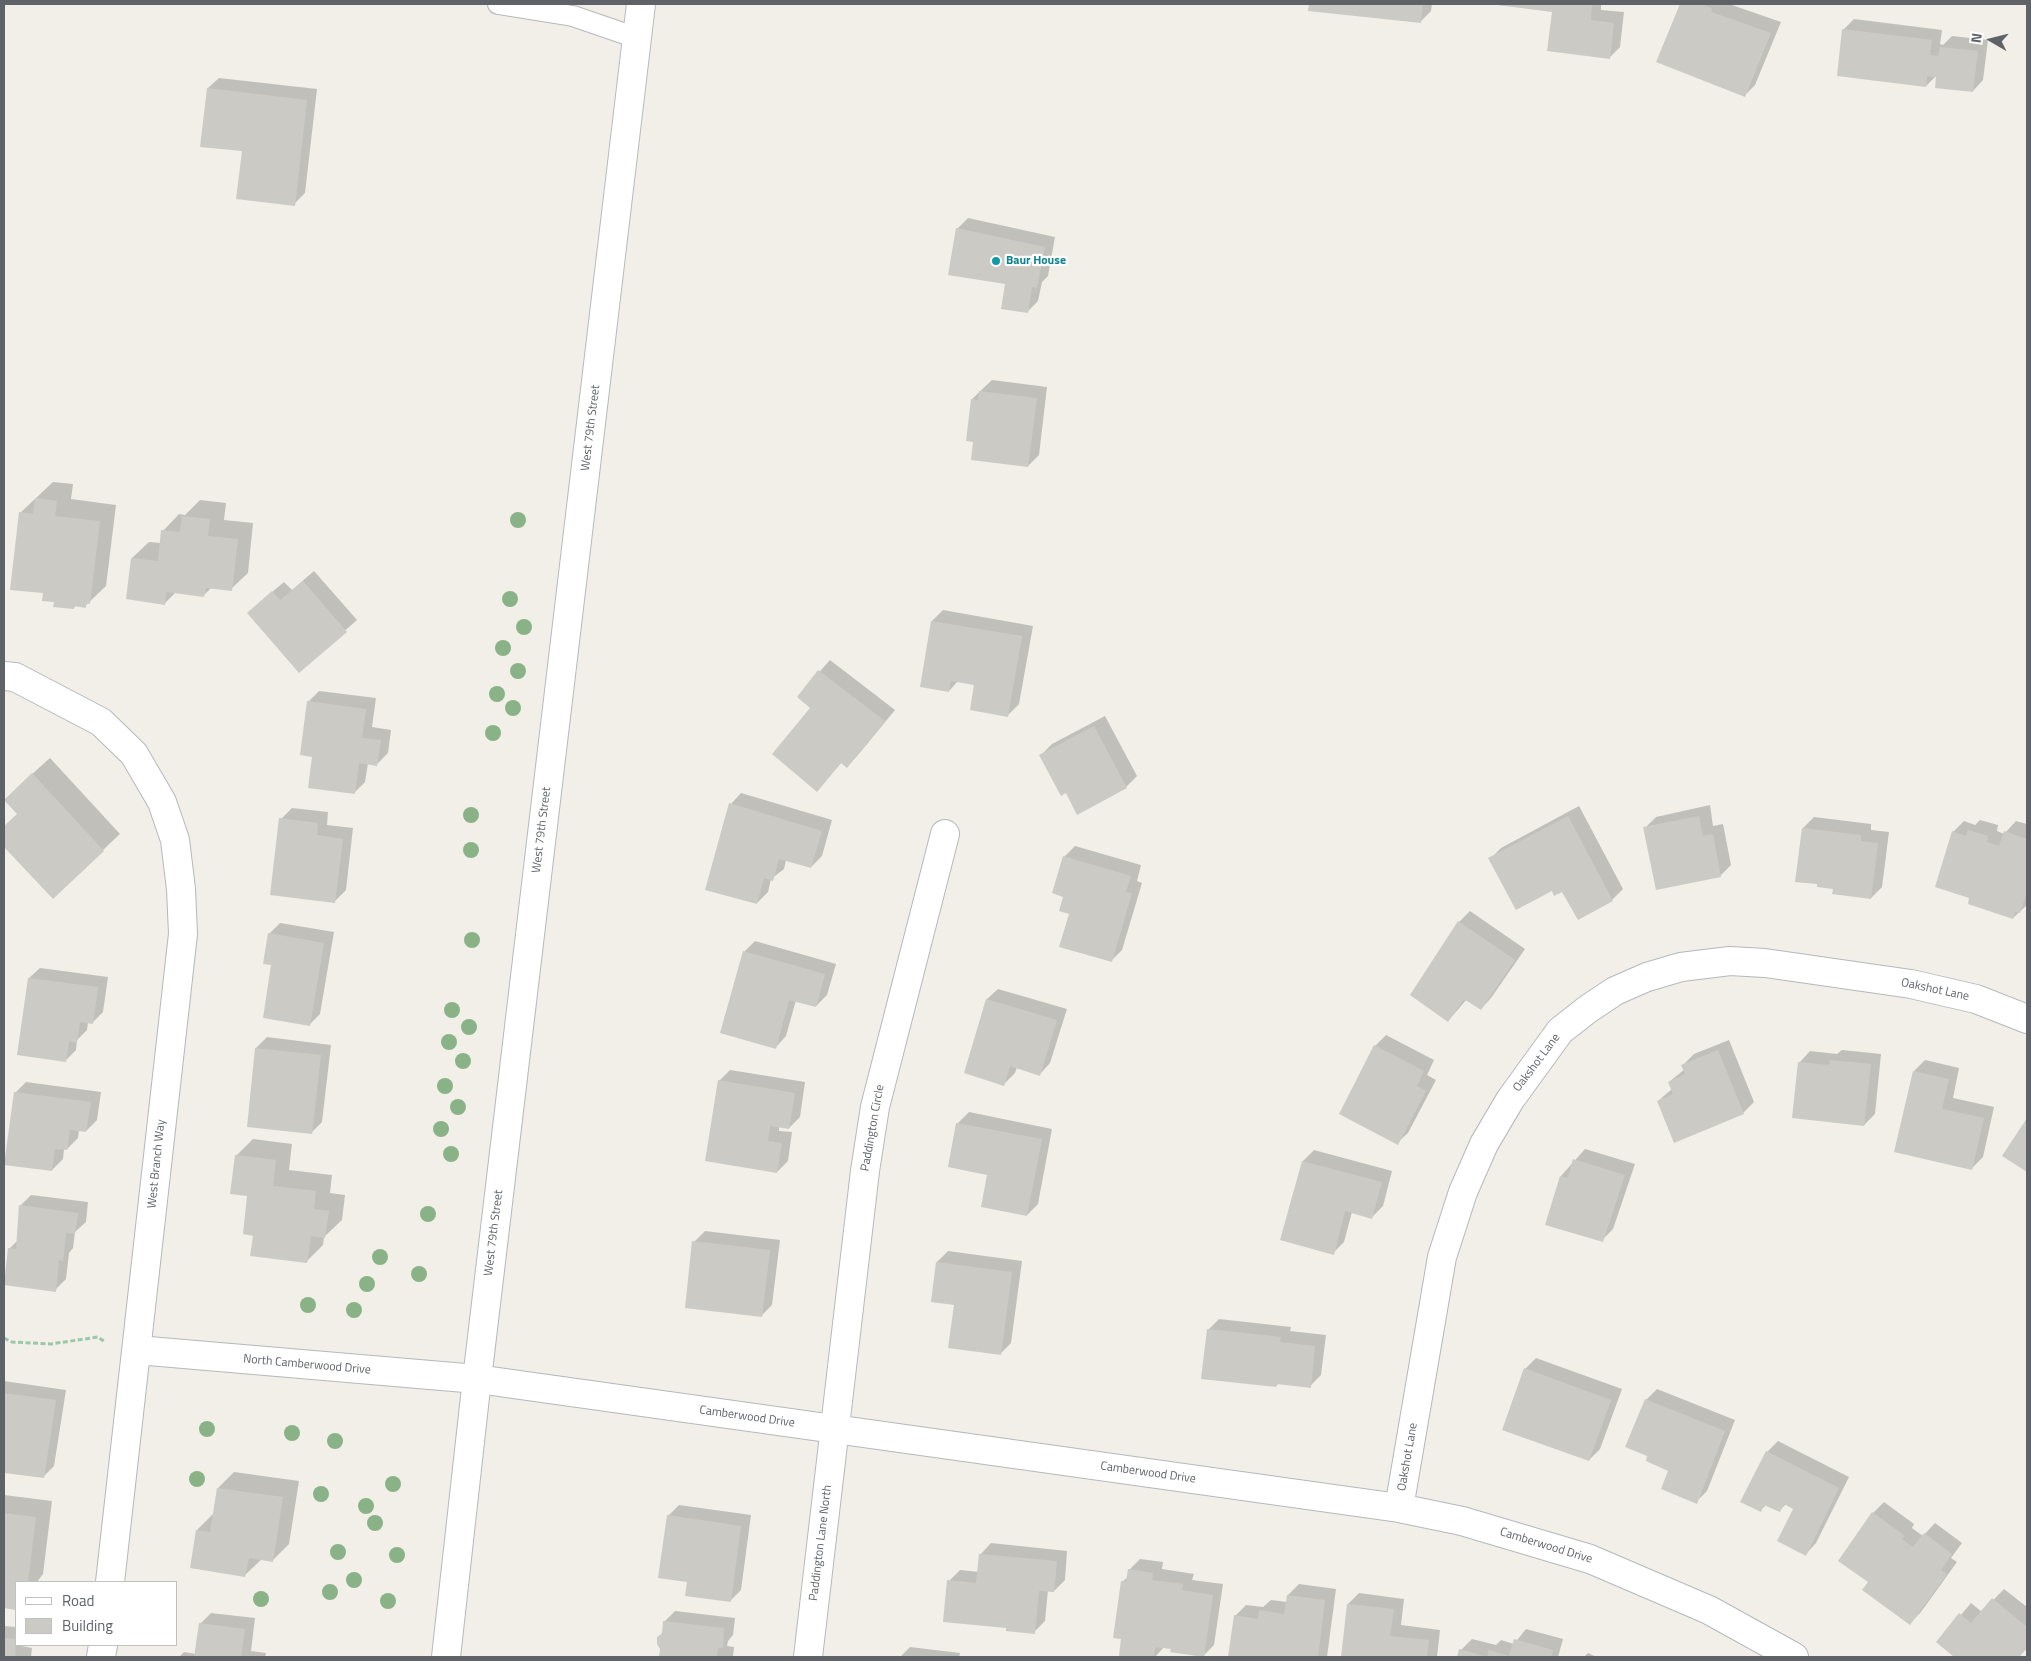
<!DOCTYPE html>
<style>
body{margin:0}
#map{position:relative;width:2031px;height:1661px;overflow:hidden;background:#f1efe8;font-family:"Titillium Web",sans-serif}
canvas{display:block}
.frame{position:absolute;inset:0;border:5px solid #5f6368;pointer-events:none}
.legend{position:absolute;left:15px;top:1581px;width:162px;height:65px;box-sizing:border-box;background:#fff;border:1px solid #bfc1c3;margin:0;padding:6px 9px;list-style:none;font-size:15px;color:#5f6368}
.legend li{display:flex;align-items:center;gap:10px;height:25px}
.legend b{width:25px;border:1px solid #bfc1c3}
.north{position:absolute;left:1966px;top:15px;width:50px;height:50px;-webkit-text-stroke:4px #fff;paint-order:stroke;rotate:278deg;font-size:14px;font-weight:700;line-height:20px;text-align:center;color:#5f6368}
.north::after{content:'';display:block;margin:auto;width:18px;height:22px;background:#5f6368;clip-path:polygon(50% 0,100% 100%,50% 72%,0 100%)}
</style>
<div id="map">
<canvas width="2031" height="1661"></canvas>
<div class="frame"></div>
<ul class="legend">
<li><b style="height:6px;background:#fff"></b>Road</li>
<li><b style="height:14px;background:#cccac5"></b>Building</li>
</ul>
<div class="north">N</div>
</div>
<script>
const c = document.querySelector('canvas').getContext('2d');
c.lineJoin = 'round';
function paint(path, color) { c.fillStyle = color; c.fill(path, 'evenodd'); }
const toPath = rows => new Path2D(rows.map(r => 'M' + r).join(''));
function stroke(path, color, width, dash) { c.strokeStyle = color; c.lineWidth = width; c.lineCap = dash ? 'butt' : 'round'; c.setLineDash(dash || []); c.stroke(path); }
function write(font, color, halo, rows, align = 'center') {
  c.font = font + ' "Titillium Web",sans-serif'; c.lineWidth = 4.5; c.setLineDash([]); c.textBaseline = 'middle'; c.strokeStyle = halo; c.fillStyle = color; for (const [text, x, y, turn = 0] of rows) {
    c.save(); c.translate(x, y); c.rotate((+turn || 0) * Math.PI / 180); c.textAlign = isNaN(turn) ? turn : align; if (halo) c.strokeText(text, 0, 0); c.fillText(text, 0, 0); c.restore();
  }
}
paint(toPath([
 [1310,4,1432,4,1431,11,1420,22,1309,10],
 [1490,4,1601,4,1601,10,1624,12,1620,47,1609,58,1553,11],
 [1681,4,1729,4,1781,22,1755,85,1744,96,1658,61],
 [1854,19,1942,30,1940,44,1943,45,1952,36,1988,40,1983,80,1973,91,1938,74,1926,86,1843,30],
 [219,78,317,89,305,193,294,204,208,88],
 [968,218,1055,237,1048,276,1042,282,1038,301,1027,312,1007,283,949,274,957,229],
 [992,380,1047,387,1039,455,1028,466,974,441,972,399],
 [53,482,73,484,71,499,116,505,106,586,85,606,76,605,74,608,55,601,45,592,20,513],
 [200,500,226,503,224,520,253,523,248,573,231,589,212,587,204,595,176,592,165,603,132,558,149,542,161,543,163,531,179,514,185,515],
 [314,571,357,620,299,671,259,603,284,582,292,590],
 [943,610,1033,626,1019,704,1008,715,976,684,958,681,949,691,932,621],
 [830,660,895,710,858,755,847,766,842,762,817,790,812,708,798,696],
 [319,691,376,698,372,727,391,730,388,753,377,764,368,763,365,782,354,793,308,702],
 [1105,716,1137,776,1126,787,1041,755,1052,744],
 [50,758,120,834,53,897,4,845,4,827,18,814,21,784],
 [741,793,832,820,822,856,811,867,786,860,784,869,771,879,768,892,757,903,731,804],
 [1710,805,1713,826,1723,824,1731,865,1720,876,1645,828,1656,817],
 [1579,806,1623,889,1612,900,1552,889,1490,859,1501,848],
 [292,808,328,812,327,825,353,828,346,890,335,901,281,819],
 [1814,817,1871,824,1871,830,1889,832,1882,887,1871,898,1834,888,1803,828],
 [1980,820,1998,825,1997,831,2004,834,2016,821,2027,824,2027,905,2013,918,1971,897,1953,832,1964,821,1975,825],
 [1075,846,1141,865,1137,881,1142,883,1122,950,1111,961,1070,913,1065,896,1064,857],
 [1470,911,1525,949,1491,998,1481,1009,1467,999,1448,1021,1459,922],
 [280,923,334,932,320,1014,309,1025,269,934],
 [755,941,836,964,827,995,816,1006,796,1000,786,1036,776,1047,744,952],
 [40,968,108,977,103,1012,92,1023,88,1022,87,1030,77,1040,76,1050,65,1061,29,978],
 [998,989,1067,1009,1050,1063,1040,1074,1017,1067,1015,1073,1004,1084,987,999],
 [1386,1035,1434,1060,1427,1075,1436,1080,1408,1133,1397,1143,1375,1046],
 [267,1037,331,1045,322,1122,311,1133,256,1048],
 [1729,1040,1754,1102,1743,1113,1658,1101,1672,1089,1669,1082,1685,1069,1683,1065,1694,1054],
 [1842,1050,1881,1054,1875,1114,1864,1125,1800,1062,1810,1051,1837,1054],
 [1925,1060,1959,1068,1953,1098,1994,1107,1983,1157,1972,1168,1914,1071],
 [730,1070,805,1082,800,1117,789,1128,779,1126,779,1131,792,1132,788,1161,777,1172,719,1081],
 [26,1082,101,1092,97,1120,86,1131,79,1130,78,1138,67,1149,64,1149,63,1159,52,1170,15,1093],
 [969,1112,1052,1129,1038,1204,1027,1215,958,1123],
 [253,1139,292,1144,289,1170,332,1175,330,1193,345,1195,342,1220,324,1237,323,1245,306,1262,254,1235,249,1194,236,1156],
 [1585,1149,1635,1164,1613,1229,1602,1240,1561,1176],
 [1314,1150,1392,1171,1383,1206,1372,1217,1352,1212,1344,1242,1333,1253,1303,1161],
 [31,1195,88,1202,86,1222,75,1232,73,1248,69,1253,66,1279,55,1290,9,1249,18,1240,20,1206],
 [705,1231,780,1240,772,1305,761,1316,694,1242],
 [948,1251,1022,1261,1011,1343,1000,1354,955,1303,937,1262],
 [1219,1319,1291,1327,1290,1331,1326,1335,1321,1375,1310,1386,1279,1383,1276,1386,1208,1330],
 [1536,1358,1622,1389,1600,1449,1589,1460,1525,1369],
 [4,1381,66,1390,54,1466,43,1477,4,1472],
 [1657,1389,1735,1420,1707,1491,1696,1502,1670,1470,1649,1455,1646,1400],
 [1778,1441,1849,1477,1816,1543,1806,1554,1794,1508,1786,1504,1780,1510,1766,1505,1761,1510,1767,1452],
 [234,1472,299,1481,289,1544,273,1560,262,1559,245,1575,197,1530,214,1513,218,1488],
 [4,1495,52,1501,43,1574,37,1582,16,1582,16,1609,4,1607],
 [1884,1502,1914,1524,1912,1528,1923,1536,1935,1523,1962,1543,1951,1558,1957,1562,1921,1612,1910,1623,1869,1582,1873,1513],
 [679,1505,751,1515,741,1590,730,1601,668,1516],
 [991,1543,1067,1551,1065,1580,1054,1591,1048,1590,1045,1621,1034,1632,1007,1627,949,1581,960,1570,979,1572,981,1554],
 [1140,1559,1163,1562,1162,1569,1194,1574,1192,1580,1223,1584,1214,1645,1203,1656,1164,1647,1155,1657,1120,1655,1122,1638,1122,1582,1128,1577,1129,1570],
 [1299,1584,1336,1589,1327,1657,1230,1657,1235,1616,1246,1605,1263,1607,1271,1600,1287,1602,1288,1595],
 [2004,1589,2027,1607,2027,1648,2019,1657,1956,1657,1938,1642,1971,1603,1982,1612],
 [1359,1593,1404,1599,1401,1625,1440,1630,1437,1657,1342,1657,1348,1604],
 [675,1611,735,1618,733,1635,728,1641,727,1646,734,1647,733,1657,661,1657,662,1649,658,1638,663,1632,664,1622],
 [211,1613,255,1618,251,1651,266,1653,265,1657,179,1657,184,1652,196,1654,200,1624],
 [4,1626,16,1627,16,1645,32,1648,31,1657,4,1657],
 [1526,1629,1563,1639,1558,1657,1458,1657,1461,1650,1472,1639,1496,1645,1501,1640,1514,1644],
 [910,1647,960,1653,959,1657,900,1657],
 [1588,1653,1597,1657,1584,1657]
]), '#0003');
paint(toPath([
 [1309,4,1423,4,1421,23,1308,11],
 [1490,4,1592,4,1591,20,1614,23,1610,59,1547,51,1552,12],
 [1680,4,1701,4,1712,8,1711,12,1771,33,1745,97,1656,62],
 [1842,29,1932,40,1930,55,1938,56,1940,47,1978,51,1973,92,1935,88,1936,77,1927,76,1926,87,1837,76],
 [207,88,307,100,295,206,236,199,242,151,200,147],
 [956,228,1045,247,1037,288,1032,287,1028,313,1001,309,1005,284,948,275],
 [979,391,1037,398,1028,467,971,460,973,442,966,441,971,399,978,400],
 [35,498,57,501,55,516,100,521,90,604,86,603,86,608,74,606,74,609,53,607,54,602,42,601,43,593,10,590,19,512,33,514],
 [182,516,210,519,208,536,238,539,232,591,206,588,204,597,166,592,165,605,126,599,131,558,158,561,161,530,180,532],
 [303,581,347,632,299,673,247,613,272,591,280,600],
 [931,621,1022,636,1008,717,970,710,974,685,951,681,949,692,920,687],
 [818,670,885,721,847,768,841,763,817,792,772,754,810,708,797,697],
 [307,701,366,709,362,738,381,740,377,766,359,763,355,794,308,788,312,757,300,755],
 [1094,726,1127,788,1077,815,1066,793,1061,796,1039,755],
 [32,773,104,851,53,899,4,847,4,826,17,814,4,800],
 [729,803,822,831,811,868,779,859,773,881,764,878,757,904,705,890],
 [1568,816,1613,901,1578,920,1562,892,1554,896,1552,891,1516,910,1488,858],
 [1699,816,1703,836,1713,834,1721,877,1656,890,1643,827],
 [279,818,318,823,317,835,343,839,335,903,270,895],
 [1802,828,1861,835,1861,841,1878,843,1871,899,1832,894,1833,889,1817,887,1817,884,1795,882],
 [1968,830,1988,836,1987,842,1999,846,2004,831,2027,839,2027,892,2020,913,2015,912,2013,919,1968,904,1969,898,1935,887,1952,831,1966,836],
 [1063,856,1131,876,1126,892,1132,893,1112,962,1059,947,1069,914,1059,911,1063,897,1052,893],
 [1458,921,1515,960,1481,1010,1464,999,1448,1022,1410,995],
 [268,933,324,943,310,1026,263,1018,271,965,263,964],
 [743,951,825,974,816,1007,789,1000,776,1049,720,1033],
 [28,978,98,987,93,1024,80,1022,77,1043,69,1041,66,1062,17,1055],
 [986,999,1057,1020,1040,1076,1010,1066,1004,1086,964,1073],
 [1374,1045,1424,1071,1417,1086,1426,1091,1398,1145,1339,1114],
 [255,1048,321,1055,312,1134,247,1127],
 [1718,1050,1744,1114,1674,1143,1657,1101,1673,1094,1668,1082,1685,1074,1681,1065],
 [1830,1060,1871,1064,1864,1126,1792,1118,1798,1062,1829,1065],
 [1913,1071,1949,1079,1942,1109,1984,1118,1972,1170,1894,1152],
 [718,1080,795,1093,789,1129,770,1126,768,1141,782,1143,777,1173,705,1161],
 [14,1092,91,1102,86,1132,70,1130,67,1150,55,1149,52,1171,4,1165],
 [2027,1118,2027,1172,2002,1156],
 [956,1123,1042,1139,1027,1216,981,1207,987,1175,948,1167],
 [235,1155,276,1160,273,1186,316,1191,314,1209,329,1211,325,1238,311,1236,307,1263,250,1256,253,1236,243,1234,247,1196,230,1194],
 [1573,1159,1625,1175,1603,1242,1545,1225,1560,1176,1568,1178],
 [1302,1161,1382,1182,1372,1219,1345,1211,1334,1255,1280,1240],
 [19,1205,78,1213,75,1234,66,1233,63,1261,59,1260,56,1292,4,1285,8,1248,16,1249],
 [692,1241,770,1250,762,1317,685,1308],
 [936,1262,1012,1272,1001,1355,948,1348,954,1305,931,1302],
 [1207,1329,1281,1337,1280,1342,1315,1346,1311,1388,1277,1384,1276,1387,1201,1379],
 [1524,1368,1611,1400,1589,1461,1502,1430],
 [4,1393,56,1400,44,1478,4,1473],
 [1645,1399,1725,1431,1697,1504,1661,1489,1668,1471,1646,1461,1647,1456,1625,1447],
 [1766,1451,1839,1488,1806,1556,1777,1541,1793,1509,1784,1504,1780,1512,1764,1505,1761,1512,1740,1502],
 [217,1488,283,1497,273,1562,249,1558,245,1577,190,1568,196,1530,210,1532],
 [1872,1512,1905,1536,1902,1539,1913,1547,1924,1533,1952,1554,1941,1570,1947,1574,1910,1625,1862,1590,1868,1582,1838,1561],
 [4,1513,36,1517,28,1582,16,1582,16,1610,4,1608],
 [667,1515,741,1526,731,1602,685,1596,687,1582,658,1578],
 [979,1554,1057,1561,1054,1592,1039,1591,1035,1634,1006,1631,1006,1628,943,1622,947,1580,976,1583],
 [1128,1569,1153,1573,1152,1580,1183,1584,1182,1590,1213,1595,1204,1657,1170,1652,1171,1649,1155,1647,1154,1657,1119,1656,1121,1639,1113,1638,1121,1581,1126,1582],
 [1287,1595,1325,1600,1318,1657,1228,1657,1234,1615,1258,1619,1259,1610,1284,1614],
 [1992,1598,2027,1627,2027,1647,2019,1657,1954,1657,1936,1642,1959,1613,1971,1623],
 [1347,1604,1394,1609,1390,1636,1429,1640,1427,1657,1341,1657],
 [663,1621,724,1628,723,1648,718,1648,717,1657,659,1657,660,1649,657,1644,657,1637,662,1634],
 [199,1623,245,1629,241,1657,194,1657],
 [4,1638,16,1639,15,1657,4,1657],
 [1514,1639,1553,1650,1551,1657,1457,1657,1459,1649,1487,1657,1489,1650,1509,1656]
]), '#cccac5');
const lane = toPath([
 [498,4,573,16,637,38]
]);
const street = toPath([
 [4,676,15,677,101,722,134,754,162,802,175,840,181,889,183,934,110,1582],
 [137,1350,477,1379,1399,1508,1462,1521,1590,1559,1709,1610,1794,1657],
 [1399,1508,1442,1257,1463,1192,1484,1144,1510,1100,1560,1031,1588,1009,1615,991,1647,977,1681,967,1730,961,1765,963,1911,984,1976,999,2027,1019],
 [101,1657,103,1645],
 [808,1657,865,1171,875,1107,945,834]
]);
const secondary = toPath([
 [446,1657,477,1379,641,4]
]);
stroke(lane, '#b5b8bc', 22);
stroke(street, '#b5b8bc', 30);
stroke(secondary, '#b6babf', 30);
stroke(toPath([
 [4,1338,12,1342,51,1344,98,1337,105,1342]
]), '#9cc7a9', 3, [5, 2.5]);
stroke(lane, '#fff', 20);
stroke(street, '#fff', 28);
stroke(secondary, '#fff', 28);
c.fillStyle = '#89b387';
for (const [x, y] of [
 [518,520],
 [510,599],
 [524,627],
 [503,648],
 [518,671],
 [497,694],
 [513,708],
 [493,733],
 [471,815],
 [471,850],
 [472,940],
 [452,1010],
 [469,1027],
 [449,1042],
 [463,1061],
 [445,1086],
 [458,1107],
 [441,1129],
 [451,1154],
 [428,1214],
 [380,1257],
 [419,1274],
 [367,1284],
 [308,1305],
 [354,1310],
 [207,1429],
 [292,1433],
 [335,1441],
 [197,1479],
 [393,1484],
 [321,1494],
 [366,1506],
 [375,1523],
 [338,1552],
 [397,1555],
 [354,1580],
 [330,1592],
 [261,1599],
 [388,1601]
]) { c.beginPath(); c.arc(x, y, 8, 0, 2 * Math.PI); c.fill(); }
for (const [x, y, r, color] of [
 [996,261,5,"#0f9aa8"]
]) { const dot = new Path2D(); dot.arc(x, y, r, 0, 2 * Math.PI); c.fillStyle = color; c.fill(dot); stroke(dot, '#fff', 2); }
write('bold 12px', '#0d838f', '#fff', [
 ["Baur House",1006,261]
], 'left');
write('12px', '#5f6368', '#fff', [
 ["West 79th Street",591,428,-83],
 ["West 79th Street",542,830,-83],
 ["Oakshot Lane",1935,990,12],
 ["Oakshot Lane",1537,1063,-53],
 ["Paddington Circle",873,1128,-80],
 ["West Branch Way",157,1164,-84],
 ["West 79th Street",494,1233,-83],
 ["North Camberwood Drive",307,1365,5],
 ["Camberwood Drive",747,1417,8],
 ["Oakshot Lane",1408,1457,-80],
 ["Camberwood Drive",1148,1473,8],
 ["Paddington Lane North",821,1543,-83],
 ["Camberwood Drive",1546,1546,17]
]);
</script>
